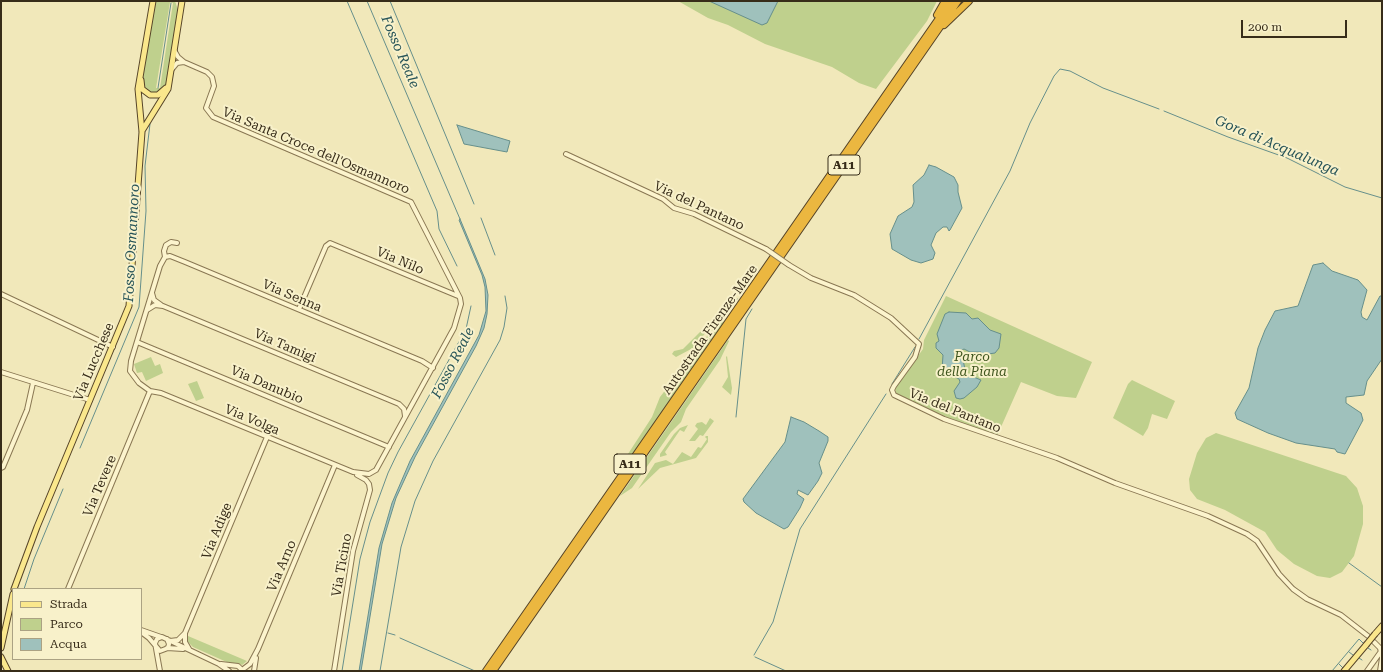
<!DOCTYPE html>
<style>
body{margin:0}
#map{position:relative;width:1383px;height:672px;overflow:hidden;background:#f1e8ba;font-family:"Roboto Serif",serif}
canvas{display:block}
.frame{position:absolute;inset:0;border:2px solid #372c19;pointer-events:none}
.legend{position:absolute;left:12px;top:588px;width:130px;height:72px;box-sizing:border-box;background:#f8f1ca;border:1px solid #aba283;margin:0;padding:5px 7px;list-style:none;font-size:12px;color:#372c19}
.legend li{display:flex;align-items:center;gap:8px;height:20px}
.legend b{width:20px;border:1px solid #aba283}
.scale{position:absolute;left:1241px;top:20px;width:106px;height:18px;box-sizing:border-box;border:2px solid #372c19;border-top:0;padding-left:5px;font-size:12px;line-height:14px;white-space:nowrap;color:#372c19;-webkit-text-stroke:3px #f8f1ca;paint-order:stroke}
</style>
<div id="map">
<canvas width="1383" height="672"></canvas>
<div class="frame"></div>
<ul class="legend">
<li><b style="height:5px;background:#fae78c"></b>Strada</li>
<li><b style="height:11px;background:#bfd08d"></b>Parco</li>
<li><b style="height:11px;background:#9fc1bc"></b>Acqua</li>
</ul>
<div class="scale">200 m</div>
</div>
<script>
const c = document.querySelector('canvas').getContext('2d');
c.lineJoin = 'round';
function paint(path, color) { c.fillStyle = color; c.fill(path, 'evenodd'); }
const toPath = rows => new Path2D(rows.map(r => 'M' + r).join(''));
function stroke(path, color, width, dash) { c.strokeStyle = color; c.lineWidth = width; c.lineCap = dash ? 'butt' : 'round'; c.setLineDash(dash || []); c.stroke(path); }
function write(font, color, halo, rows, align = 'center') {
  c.font = font + ' "Roboto Serif",serif'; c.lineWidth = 4; c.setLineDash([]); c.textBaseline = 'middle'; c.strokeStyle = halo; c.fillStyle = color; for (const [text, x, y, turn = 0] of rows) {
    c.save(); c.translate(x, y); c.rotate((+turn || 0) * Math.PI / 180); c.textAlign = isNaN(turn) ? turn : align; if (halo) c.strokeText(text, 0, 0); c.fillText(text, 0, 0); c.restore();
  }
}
paint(toPath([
 [157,1,175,1,178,10,166,85,163,90,153,94,143,87,142,81,155,4],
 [170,2,173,3,160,88,156,88],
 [678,1,937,1,927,21,876,89,859,83,832,67,765,44,728,25,708,18],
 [946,296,1092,362,1076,398,1057,396,1021,382,997,436,946,418,896,394,895,388,923,349,924,340],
 [724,321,724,322,620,472,618,473,626,457,652,417,660,397,714,327],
 [704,328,706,329,707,331,693,348,676,357,672,354,674,351,683,349],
 [728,340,729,341,720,360,686,409,681,422,671,432,632,488,620,496],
 [727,356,732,388,731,395,722,387,728,377,726,357],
 [151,357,155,366,160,364,163,373,146,381,142,372,137,373,134,364],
 [1132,380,1175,401,1167,419,1152,414,1148,428,1143,436,1113,418,1128,384],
 [197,381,204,398,196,401,188,384],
 [710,418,714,421,703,436,700,435,695,441,689,441,698,429,695,426,697,423,702,422,706,425],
 [688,425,684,432,680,430,665,452,667,455,660,457,660,454,674,434,680,428],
 [1216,433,1346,476,1357,488,1363,506,1363,524,1354,556,1342,572,1330,578,1317,576,1294,564,1277,550,1265,532,1225,510,1197,499,1190,490,1189,479,1197,453,1206,438],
 [706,436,708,436,708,442,696,458,660,468,638,489,655,463,666,460,673,464,682,452,691,457,698,447,701,448,707,439,705,437],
 [188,636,247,661,242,665,238,663,229,663,193,647,188,642]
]), '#bfd08d');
const water = toPath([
 [709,1,778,1,767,23,762,25,709,1],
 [457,125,510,141,507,152,464,144,457,125],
 [929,165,936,167,954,177,958,185,958,192,962,208,950,230,949,231,947,227,943,227,936,233,931,245,935,253,933,259,921,263,911,260,892,249,890,234,898,216,912,207,914,202,913,185,924,175,929,165],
 [460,219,485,279,488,295,487,314,484,328,476,346,415,457,396,498,382,544,361,671,359,671,379,548,392,503,410,461,479,335,486,311,485,287,482,275,459,220,460,219],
 [1323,263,1332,271,1358,280,1367,290,1361,312,1362,317,1367,320,1380,296,1382,296,1382,359,1367,381,1364,395,1346,397,1346,403,1361,413,1363,420,1345,454,1337,452,1335,449,1296,443,1268,433,1237,419,1235,413,1249,388,1258,348,1265,330,1275,311,1298,306,1313,265,1323,263],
 [949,312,966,313,972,319,978,318,990,330,1001,334,999,348,995,353,988,354,983,358,982,358,983,356,980,355,981,352,970,352,964,349,958,352,958,355,962,355,966,374,981,380,977,387,964,398,960,399,956,398,954,391,960,382,959,379,942,370,943,355,936,348,936,343,939,341,937,334,945,314,949,312],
 [791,417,804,422,819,431,828,437,828,441,819,463,822,473,818,481,808,495,798,490,797,494,804,499,800,508,788,527,784,529,756,513,744,502,743,499,785,442,791,417]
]);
paint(water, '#9fc1bc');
stroke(water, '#668f8b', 1);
stroke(toPath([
 [347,1,437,211,439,229,457,266],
 [367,1,460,219],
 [390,1,474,204],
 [158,88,171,3],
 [1164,111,1228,137,1287,158,1345,187,1382,198],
 [481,218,495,255],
 [717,314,731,308,737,299],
 [919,339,1010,171,1030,123,1054,76,1060,69,1070,71,1103,88,1159,109],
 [892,384,915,347],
 [736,417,746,319,752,309],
 [80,448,139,307,146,211,145,166,150,124],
 [1349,563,1382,587],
 [24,589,34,559,63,489],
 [388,633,395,635],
 [400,638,475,671],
 [1368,648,1371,650],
 [1349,652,1353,655],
 [754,655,773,622,800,529,886,394],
 [755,657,786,671],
 [1359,658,1362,660],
 [1339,664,1343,668],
 [1349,670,1351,671],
 [342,671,360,559,370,522,388,473,398,452,466,329,471,306],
 [380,671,401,547,415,501,433,461,500,340,504,327,507,308,505,296],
 [1332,671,1359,639,1363,643]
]), '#668f8b', 1);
const minor = toPath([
 [172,69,177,63,184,62],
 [566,154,663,199,674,208,694,214,766,249],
 [165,257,160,266,131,361,130,371,139,383,150,391,161,393,353,472,369,474,376,470,454,328,461,304,460,298,411,202,213,117,206,108,214,86,212,77,207,72,184,62,178,57,174,50],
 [165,257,170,256,185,262,422,361,433,368],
 [165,257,164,251,166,245,171,242,177,243],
 [789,265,811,278,854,295,891,318,919,344,915,357,894,386,892,390,894,395,944,419,1057,458,1115,483,1208,516,1247,534,1257,541,1279,574,1293,589,1307,599,1341,615,1368,636],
 [152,293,154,300,161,305],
 [1,294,113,347],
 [299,309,326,246,330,243,458,296],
 [147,310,155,305,163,306,399,404,404,409,405,416],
 [137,342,389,447],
 [1,372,90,400],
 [1,468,3,467,27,410,33,383],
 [68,589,150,391],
 [141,630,161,637],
 [141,632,149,638,160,651,168,648,169,644,167,639],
 [185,633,185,642,189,649],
 [170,641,178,640,185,633,267,437],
 [1374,642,1380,648,1382,657],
 [167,648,183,649],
 [221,664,238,666,243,671],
 [242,670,250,664,258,649,335,465],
 [160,671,155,643,157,639,162,637,219,664,229,671],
 [254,671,256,658],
 [334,671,353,551,370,490,369,484,366,480,357,475],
 [1367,671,1382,650],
 [1380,671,1382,658]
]);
const major = toPath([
 [141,80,142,89,150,95,158,95,166,88],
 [142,131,168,89,182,1],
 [14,589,37,527,129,306,142,132,138,89,153,1],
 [1375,634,1382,626],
 [1,648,13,594],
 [1,657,8,671],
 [1344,671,1366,645]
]);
const highway = toPath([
 [937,15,945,1],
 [944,25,969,1],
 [486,671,951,1],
 [493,671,958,1]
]);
stroke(minor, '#897753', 6);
stroke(major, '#564428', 7);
stroke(highway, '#564428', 8);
stroke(minor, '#fcf4cd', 4);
stroke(major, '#fae78c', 5);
stroke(highway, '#ebb740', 6);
const minorBridge = toPath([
 [766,249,789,265]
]);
const majorBridge = toPath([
 [1366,645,1375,634]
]);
stroke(minorBridge, '#897753', 6, []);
stroke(majorBridge, '#564428', 7, []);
stroke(minorBridge, '#fcf4cd', 4);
stroke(majorBridge, '#fae78c', 5);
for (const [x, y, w] of [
 [844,165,32],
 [630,464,32]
]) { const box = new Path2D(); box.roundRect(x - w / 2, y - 10, w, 20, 3); c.fillStyle = '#f8f1ca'; c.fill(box); stroke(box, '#372c19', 1); }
write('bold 12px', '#372c19', null, [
 ["A11",844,165],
 ["A11",630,464]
]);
write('13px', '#372c19', '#f8f1ca', [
 ["Via Santa Croce dell'Osmannoro",316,151,23],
 ["Via del Pantano",699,206,25],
 ["Via Nilo",400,261,23],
 ["Via Senna",292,296,23],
 ["Autostrada Firenze-Mare",710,330,-55],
 ["Via Tamigi",285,346,23],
 ["Via Lucchese",94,362,-67],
 ["Via Danubio",267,385,23],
 ["Via del Pantano",955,411,22],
 ["Via Volga",252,420,23],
 ["Via Tevere",100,486,-67],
 ["Via Adige",217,531,-68],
 ["Via Ticino",342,565,-80],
 ["Via Arno",282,566,-67]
]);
write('italic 13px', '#3f551e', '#f8f1ca', [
 ["Parco",972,357],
 ["della Piana",972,372]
]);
write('italic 14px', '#275458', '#f8f1ca', [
 ["Fosso Reale",400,52,67],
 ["Gora di Acqualunga",1277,146,23],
 ["Fosso Osmannoro",132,243,-87],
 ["Fosso Reale",453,363,-63]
]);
</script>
